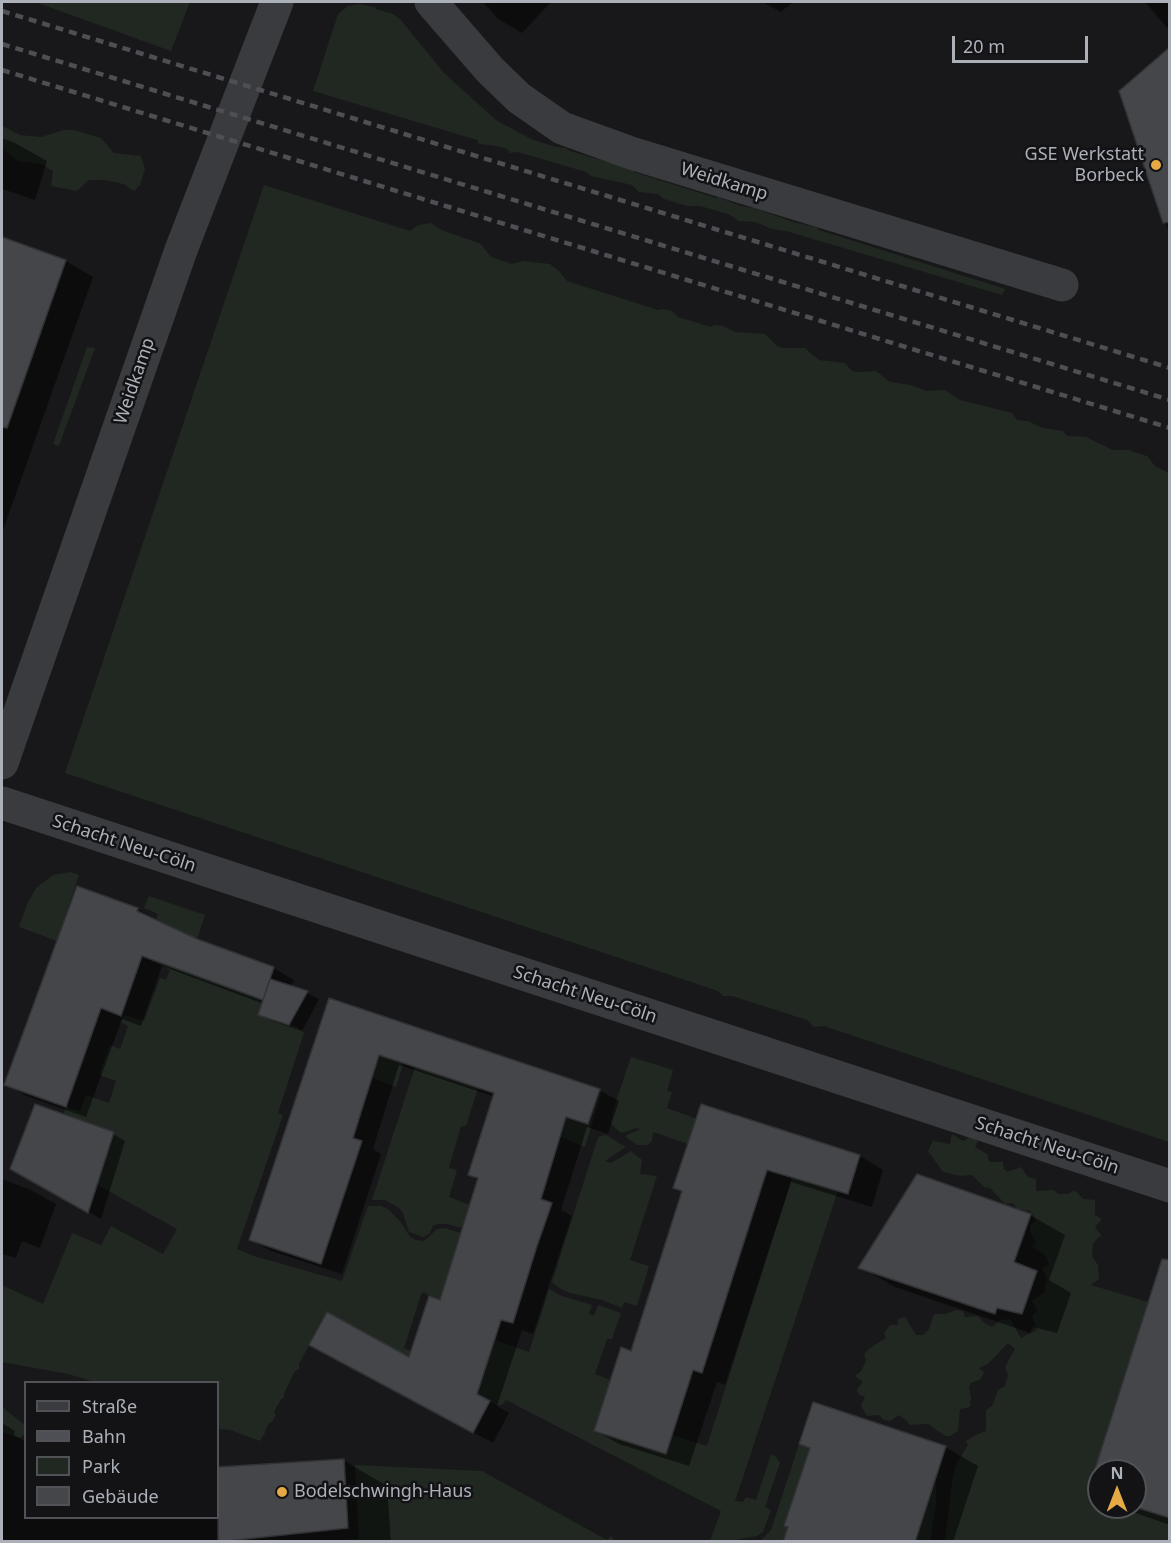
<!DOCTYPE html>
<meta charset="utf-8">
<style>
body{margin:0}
#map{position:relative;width:1171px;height:1543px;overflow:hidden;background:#18181a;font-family:"Noto Sans",sans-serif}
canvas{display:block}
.frame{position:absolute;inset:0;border:3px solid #acb0b9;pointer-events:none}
.legend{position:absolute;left:24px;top:1381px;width:195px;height:138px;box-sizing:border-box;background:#131315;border:2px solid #505257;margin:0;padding:8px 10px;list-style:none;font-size:18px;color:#acb0b9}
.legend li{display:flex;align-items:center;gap:12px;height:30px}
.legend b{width:30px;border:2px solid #505257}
.north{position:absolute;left:1087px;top:1459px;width:60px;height:60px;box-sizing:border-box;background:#131315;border:2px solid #505257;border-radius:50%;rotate:0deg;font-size:16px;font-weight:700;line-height:24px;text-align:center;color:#acb0b9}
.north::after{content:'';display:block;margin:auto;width:21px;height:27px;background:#e5aa46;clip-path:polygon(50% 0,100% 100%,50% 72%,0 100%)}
.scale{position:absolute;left:952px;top:36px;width:136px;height:27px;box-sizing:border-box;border:3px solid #acb0b9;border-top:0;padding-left:8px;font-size:18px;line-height:21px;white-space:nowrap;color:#acb0b9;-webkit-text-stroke:4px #131315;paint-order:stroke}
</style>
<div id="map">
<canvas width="1171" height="1543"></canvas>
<div class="frame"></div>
<ul class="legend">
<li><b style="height:8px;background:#3a3b3f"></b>Straße</li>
<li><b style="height:8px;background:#4d4f54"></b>Bahn</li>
<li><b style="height:16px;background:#202821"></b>Park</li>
<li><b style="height:16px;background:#45464a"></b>Gebäude</li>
</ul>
<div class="north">N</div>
<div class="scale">20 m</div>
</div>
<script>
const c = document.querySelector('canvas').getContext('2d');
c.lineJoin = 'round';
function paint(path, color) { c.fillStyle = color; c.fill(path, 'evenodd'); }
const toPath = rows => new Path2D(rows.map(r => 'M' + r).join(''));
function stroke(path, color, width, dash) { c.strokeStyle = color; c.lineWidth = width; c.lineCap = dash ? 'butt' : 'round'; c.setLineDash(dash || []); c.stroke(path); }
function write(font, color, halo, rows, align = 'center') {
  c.font = font + ' "Noto Sans",sans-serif'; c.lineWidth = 5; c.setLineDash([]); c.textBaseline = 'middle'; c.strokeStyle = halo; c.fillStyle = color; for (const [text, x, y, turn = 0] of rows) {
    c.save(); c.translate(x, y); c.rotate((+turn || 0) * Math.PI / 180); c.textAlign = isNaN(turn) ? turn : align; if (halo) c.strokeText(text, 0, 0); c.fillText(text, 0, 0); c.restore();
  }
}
paint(toPath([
 [35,2,190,2,171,51],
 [359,4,375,7,376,9,393,14,401,20,444,73,496,120,531,139,556,147,566,148,570,151,632,169,634,172,716,198,718,197,741,206,754,208,793,222,817,227,819,230,1005,289,1002,295,786,231,772,229,755,222,739,221,728,214,700,206,687,206,664,199,658,194,639,192,632,185,591,176,586,172,518,152,510,153,507,149,497,146,479,144,477,140,313,91,338,14,348,6],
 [2,126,20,135,41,137,64,130,74,130,101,138,114,153,141,156,145,169,140,185,134,191,123,184,105,180,89,180,77,191,51,186,53,171,41,164,18,161,2,149],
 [264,185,410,231,418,225,431,223,442,230,481,244,491,257,512,264,524,261,550,264,559,271,567,281,658,310,663,309,672,311,678,317,711,327,714,325,723,326,735,332,765,334,777,346,783,348,805,348,819,360,845,363,852,371,859,372,876,371,890,382,911,385,926,391,945,390,960,400,1012,413,1017,420,1028,421,1043,428,1063,431,1067,436,1086,437,1113,450,1128,450,1147,456,1155,466,1169,473,1169,1142,824,1026,814,1027,807,1020,732,996,723,996,718,991,65,773],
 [87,347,95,348,59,446,53,444],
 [70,872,79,875,57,941,19,927,27,904,36,888,53,875],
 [149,896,205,915,197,939,191,936,179,969,262,1000,259,1015,297,1027,304,1033,278,1113,283,1115,237,1249,254,1256,342,1281,368,1206,381,1206,388,1209,400,1221,410,1237,416,1240,424,1241,437,1229,445,1228,461,1233,440,1300,422,1292,404,1348,444,1365,448,1349,488,1362,495,1340,529,1352,549,1289,562,1296,592,1305,589,1314,594,1316,598,1305,621,1313,612,1339,607,1339,595,1374,610,1380,594,1432,666,1454,672,1435,707,1446,792,1178,838,1191,735,1501,743,1502,746,1497,756,1500,771,1454,776,1457,780,1463,765,1507,771,1510,763,1532,757,1536,729,1541,710,1541,721,1511,506,1400,502,1405,497,1405,327,1312,299,1364,299,1369,295,1371,284,1393,284,1398,281,1399,274,1412,276,1415,272,1422,269,1423,264,1433,266,1435,263,1435,260,1441,230,1430,220,1429,218,1426,218,1382,95,1382,68,1374,2,1362,2,1285,43,1304,72,1233,101,1245,111,1226,163,1254,177,1229,92,1182,63,1116,66,1107,80,1111,86,1095,109,1103,116,1081,99,1075,110,1045,120,1049,128,1026,121,1022,124,1015,144,1021,160,978,166,980,170,970,142,956,158,914,144,908],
 [395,1020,415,1027,396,1087,371,1077,377,1056,383,1056],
 [631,1057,673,1070,667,1091,672,1092,667,1108,697,1119,688,1144,653,1132,652,1141,648,1145,637,1145,625,1136,640,1129,637,1128,621,1133,611,1124,613,1110],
 [415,1067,478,1088,466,1126,461,1126,449,1168,457,1170,449,1197,470,1205,463,1228,447,1224,438,1224,433,1226,429,1234,423,1237,409,1232,403,1213,399,1208,385,1200,372,1200],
 [600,1089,602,1091,585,1147,561,1137,567,1117,588,1124],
 [952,1134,963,1141,972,1136,978,1141,975,1147,987,1154,989,1162,1003,1162,1004,1169,1007,1172,1021,1167,1028,1177,1036,1179,1036,1191,1054,1190,1058,1194,1068,1194,1073,1191,1077,1192,1083,1199,1095,1200,1095,1215,1102,1219,1095,1227,1101,1235,1093,1243,1092,1256,1098,1265,1099,1279,1091,1285,1148,1302,1088,1491,1099,1495,1099,1507,1135,1507,1169,1518,1169,1541,945,1541,952,1482,956,1464,968,1445,966,1441,976,1435,986,1431,986,1410,992,1406,998,1390,1005,1386,1008,1375,1005,1367,1015,1349,1008,1343,988,1364,979,1368,984,1372,981,1379,971,1383,969,1388,971,1397,970,1407,960,1409,958,1431,950,1436,945,1436,928,1424,909,1425,907,1421,899,1415,890,1421,884,1420,879,1415,867,1416,861,1406,865,1397,858,1394,857,1389,863,1382,855,1376,861,1371,866,1361,864,1354,870,1348,886,1338,884,1333,890,1325,898,1325,898,1319,905,1317,916,1335,923,1335,929,1329,934,1314,945,1314,956,1310,963,1311,965,1317,978,1316,984,1323,992,1327,1000,1320,1010,1319,1021,1338,1037,1330,1032,1316,1037,1310,1032,1301,1045,1292,1045,1284,1048,1280,1042,1268,1049,1264,1045,1255,1032,1247,1036,1241,1030,1232,1030,1225,1036,1221,1033,1215,1030,1211,1017,1209,1013,1203,1005,1204,990,1188,984,1187,972,1175,961,1176,943,1172,928,1151,933,1141,950,1144],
 [606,1135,626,1147,605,1161,611,1163,631,1151,642,1160,640,1174,657,1176,630,1260,649,1266,637,1306,624,1302,622,1308,602,1300,570,1293,559,1288,552,1282,598,1137],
 [2,1407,25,1425,25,1434,20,1438,2,1432],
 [799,1444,810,1448,784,1526,790,1528,783,1541,759,1542,771,1530],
 [355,1465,482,1471,607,1540,611,1536,616,1541,322,1541,359,1539],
 [936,1478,936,1504,930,1541,915,1542]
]), '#202821');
paint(toPath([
 [483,2,551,2,522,33,498,19],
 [762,2,793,2,781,12],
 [1145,2,1170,2,1170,31],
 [1170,49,1170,236,1121,92],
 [2,138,15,143,47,161,35,200,2,189],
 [2,238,66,261,93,277,2,533],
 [137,909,197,940,274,968,294,980,291,987,307,993,319,999,302,1031,272,1021,260,1015,264,1004,162,966,141,1026,122,1019,86,1117,26,1096,6,1084],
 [330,1000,599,1090,619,1101,608,1134,587,1127,561,1210,572,1216,533,1334,522,1330,497,1406,509,1413,493,1443,331,1356,410,1359,441,1302,479,1180,470,1175,495,1097,399,1065,373,1149,381,1154,342,1274,271,1251,251,1240],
 [702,1105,860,1156,883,1170,872,1207,791,1182,725,1385,717,1382,689,1466,619,1444,596,1431,631,1353,683,1192,675,1188],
 [113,1134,125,1141,101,1219,12,1169],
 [2,1179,31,1190,56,1204,40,1248,22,1241,16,1258,2,1254],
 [1030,1215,1065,1235,1049,1280,1071,1293,1057,1333,1033,1327,1030,1333,895,1287,860,1267],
 [1170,1311,1170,1525,1118,1507,1135,1507,1135,1471,1099,1471,1099,1496,1089,1490],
 [2,1423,15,1431,14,1435,26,1442,26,1518,218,1518,218,1468,343,1460,387,1486,391,1542,2,1542],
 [801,1444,945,1447,978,1466,953,1542,784,1542,811,1449]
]), '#0007');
const building = toPath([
 [1170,47,1170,222,1163,223,1119,91,1170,47],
 [2,237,66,260,7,428,2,427,2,237],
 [77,886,138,908,137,911,197,939,274,967,263,1000,142,956,121,1016,101,1008,66,1107,4,1085,77,886],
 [270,979,308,991,289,1025,258,1015,270,979],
 [329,998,600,1089,588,1124,566,1117,541,1199,552,1203,537,1246,513,1323,501,1320,477,1394,490,1401,473,1433,309,1345,327,1312,409,1357,429,1296,440,1300,478,1178,468,1175,494,1093,379,1055,353,1138,362,1141,321,1264,249,1240,329,998],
 [35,1104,114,1132,88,1213,10,1169,35,1104],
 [701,1104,860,1155,848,1194,767,1170,702,1373,693,1370,666,1454,594,1431,621,1347,631,1351,682,1191,673,1188,701,1104],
 [917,1174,1031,1214,1014,1262,1037,1271,1022,1314,997,1308,995,1314,858,1268,917,1174],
 [1162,1259,1170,1260,1170,1518,1135,1507,1135,1471,1099,1471,1099,1495,1088,1491,1162,1259],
 [813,1402,946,1446,915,1542,783,1542,788,1527,784,1526,810,1448,799,1444,813,1402],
 [344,1459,348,1528,218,1542,218,1467,344,1459]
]);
paint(building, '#45464a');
stroke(building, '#323336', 1.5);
stroke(toPath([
 [431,2,490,70,519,98,562,128,631,153,1062,285],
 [2,803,1170,1186]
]), '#3a3b3f', 33);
stroke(toPath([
 [2,763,181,250,277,2]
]), '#3a3b3f', 33);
stroke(toPath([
 [2,11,1170,368],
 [2,44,1170,400],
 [2,70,1170,428]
]), '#4d4f54', 4.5, [8, 6]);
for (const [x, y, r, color] of [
 [1156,165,6,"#e5aa46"],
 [282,1492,6,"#e5aa46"]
]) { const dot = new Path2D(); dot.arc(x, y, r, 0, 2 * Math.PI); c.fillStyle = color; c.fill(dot); stroke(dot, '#131315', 2); }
write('18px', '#acb0b9', '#131315', [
 ["GSE Werkstatt",1144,155],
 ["Borbeck",1144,176],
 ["Bodelschwingh-Haus",294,1492,"left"]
], 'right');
write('18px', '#acb0b9', '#131315', [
 ["Weidkamp",724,182,17],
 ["Weidkamp",135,381,-71],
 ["Schacht Neu-Cöln",124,844,18],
 ["Schacht Neu-Cöln",585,995,18],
 ["Schacht Neu-Cöln",1047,1146,18]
]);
</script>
